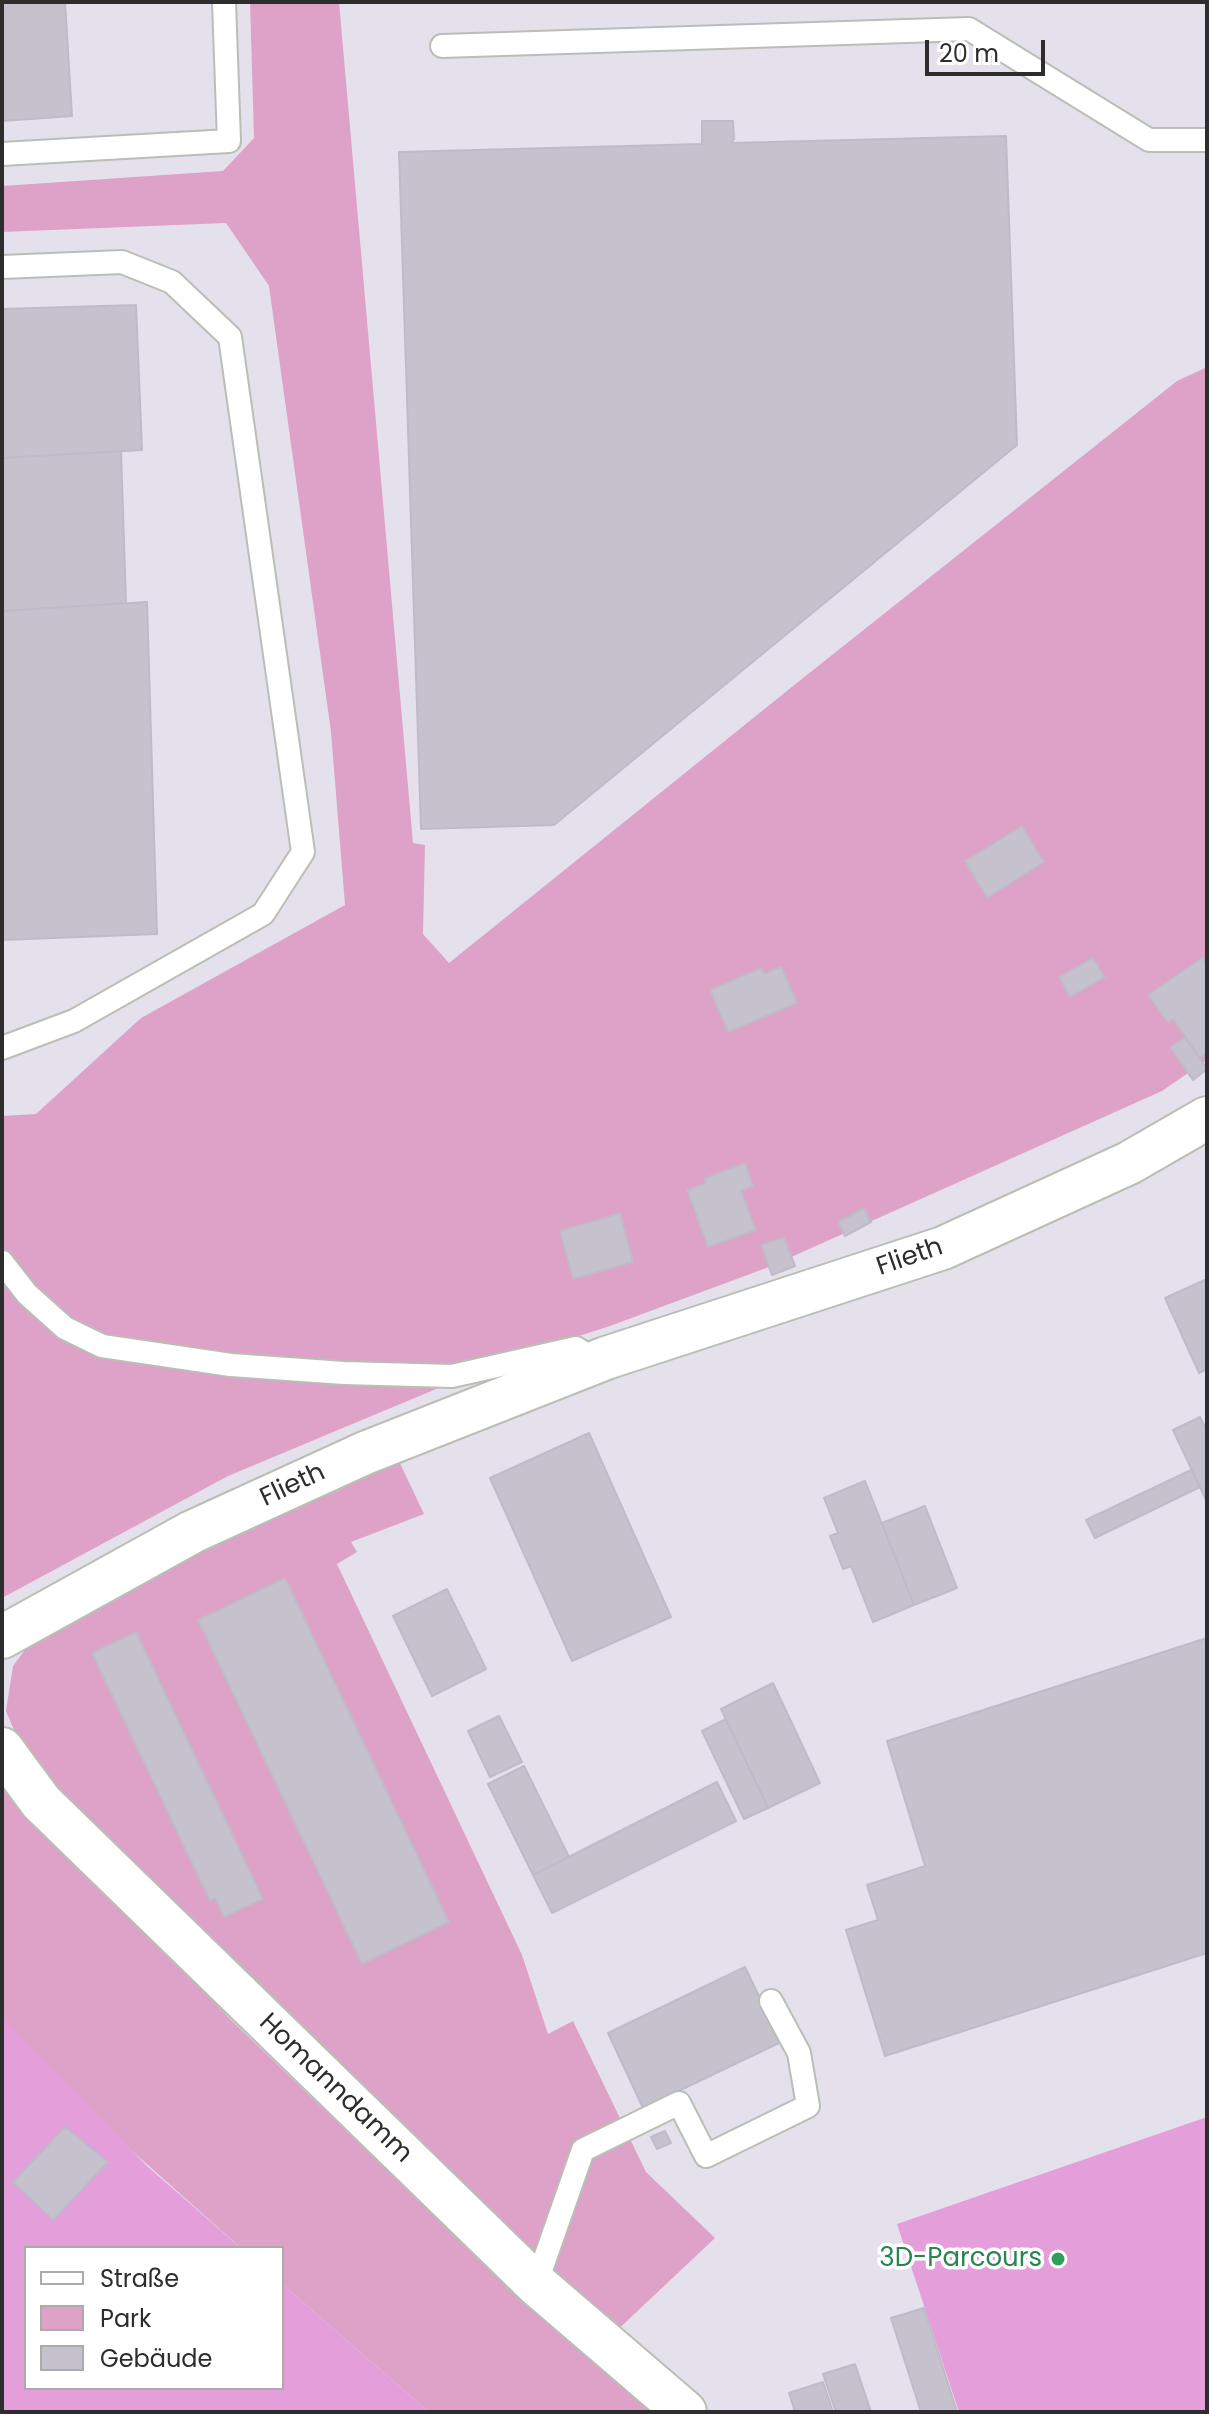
<!DOCTYPE html>
<meta charset="utf-8">
<style>
body{margin:0}
#map{position:relative;width:1209px;height:2414px;overflow:hidden;background:#e4e1ed;font-family:Poppins,sans-serif}
canvas{display:block}
.frame{position:absolute;inset:0;border:4px solid #2d2d2d;pointer-events:none}
.legend{position:absolute;left:24px;top:2246px;width:260px;height:144px;box-sizing:border-box;background:#fff;border:2px solid #ababab;margin:0;padding:10px 14px;list-style:none;font-size:24px;color:#2d2d2d}
.legend li{display:flex;align-items:center;gap:16px;height:40px}
.legend b{width:40px;border:2px solid #ababab}
.scale{position:absolute;left:925px;top:40px;width:120px;height:36px;box-sizing:border-box;border:4px solid #2d2d2d;border-top:0;padding-left:10px;font-size:24px;line-height:28px;white-space:nowrap;color:#2d2d2d;-webkit-text-stroke:6px #fff;paint-order:stroke}
</style>
<div id="map">
<canvas width="1209" height="2414"></canvas>
<div class="frame"></div>
<ul class="legend">
<li><b style="height:10px;background:#fff"></b>Straße</li>
<li><b style="height:22px;background:#dea2c8"></b>Park</li>
<li><b style="height:22px;background:#c5c2cd"></b>Gebäude</li>
</ul>
<div class="scale">20 m</div>
</div>
<script>
const c = document.querySelector('canvas').getContext('2d');
c.lineJoin = 'round';
function paint(path, color) { c.fillStyle = color; c.fill(path, 'evenodd'); }
const toPath = rows => new Path2D(rows.map(r => 'M' + r).join(''));
function stroke(path, color, width, dash) { c.strokeStyle = color; c.lineWidth = width; c.lineCap = dash ? 'butt' : 'round'; c.setLineDash(dash || []); c.stroke(path); }
function write(font, color, halo, rows, align = 'center') {
  c.font = font + ' Poppins,sans-serif'; c.lineWidth = 7; c.setLineDash([]); c.textBaseline = 'middle'; c.strokeStyle = halo; c.fillStyle = color; for (const [text, x, y, turn = 0] of rows) {
    c.save(); c.translate(x, y); c.rotate((+turn || 0) * Math.PI / 180); c.textAlign = isNaN(turn) ? turn : align; if (halo) c.strokeText(text, 0, 0); c.fillText(text, 0, 0); c.restore();
  }
}
paint(toPath([
 [250,2,339,2,413,843,425,845,423,934,449,963,793,686,1177,381,1207,367,1207,1060,1162,1091,769,1267,610,1326,508,1359,228,1476,2,1598,2,1116,36,1114,141,1018,345,905,331,732,269,286,226,223,2,232,2,186,223,171,254,138],
 [398,1459,424,1514,351,1542,357,1552,337,1564,522,1955,548,2034,573,2021,646,2172,715,2238,611,2336,167,1906,24,1754,6,1711,13,1666,34,1638,193,1541],
 [2,1783,55,1834,231,2020,389,2172,655,2412,429,2412,282,2284,282,2248,241,2248,2,2035]
]), '#dea2c8');
paint(toPath([
 [2,2017,147,2166,241,2248,26,2248,26,2388,282,2388,282,2284,429,2412,2,2412],
 [1207,2117,1207,2412,959,2412,897,2224]
]), '#e49fdb');
const building = toPath([
 [2,2,65,2,72,116,2,121,2,2],
 [702,121,733,121,734,139,731,143,1006,136,1017,445,554,825,421,829,399,152,702,144,702,121],
 [136,305,142,450,2,458,2,309,136,305],
 [121,451,126,603,2,611,2,458,121,451],
 [147,602,157,934,2,940,2,611,147,602],
 [1022,826,1044,862,987,898,965,861,1022,826],
 [1093,958,1105,977,1070,997,1059,977,1093,958],
 [1202,958,1207,965,1207,1053,1200,1058,1173,1019,1168,1023,1148,995,1202,958],
 [781,967,797,1003,728,1032,710,990,761,968,764,974,781,967],
 [1185,1037,1207,1069,1193,1080,1170,1047,1185,1037],
 [745,1163,753,1186,741,1191,756,1230,708,1247,687,1190,706,1183,705,1178,745,1163],
 [864,1208,871,1222,845,1236,838,1222,864,1208],
 [620,1213,633,1262,573,1279,560,1231,620,1213],
 [784,1237,795,1266,772,1275,761,1245,784,1237],
 [1207,1279,1207,1369,1199,1373,1165,1298,1207,1279],
 [1200,1417,1207,1431,1207,1502,1173,1430,1200,1417],
 [589,1433,671,1617,572,1661,490,1478,589,1433],
 [1191,1470,1200,1487,1095,1538,1086,1520,1191,1470],
 [865,1481,914,1605,873,1622,851,1566,843,1569,830,1536,838,1533,824,1498,865,1481],
 [925,1506,957,1588,914,1605,882,1523,925,1506],
 [285,1578,449,1922,362,1964,198,1620,285,1578],
 [447,1589,486,1669,432,1696,393,1616,447,1589],
 [136,1632,263,1899,224,1917,215,1898,210,1901,92,1653,136,1632],
 [1207,1638,1207,1953,885,2056,846,1930,878,1920,867,1885,925,1866,887,1741,1207,1638],
 [773,1683,820,1783,768,1808,721,1709,773,1683],
 [499,1716,522,1762,490,1777,468,1731,499,1716],
 [726,1719,768,1808,744,1819,702,1731,726,1719],
 [524,1766,569,1857,533,1875,488,1784,524,1766],
 [717,1782,736,1821,552,1913,533,1875,717,1782],
 [745,1967,781,2042,643,2108,608,2033,745,1967],
 [65,2127,108,2162,53,2220,13,2182,65,2127],
 [665,2131,671,2143,657,2149,651,2137,665,2131],
 [924,2308,957,2412,921,2412,891,2318,924,2308],
 [855,2364,871,2412,836,2412,823,2374,855,2364],
 [823,2382,833,2412,795,2412,789,2393,823,2382]
]);
paint(building, '#c5c2cd');
stroke(building, '#bfbac8', 2);
const service = toPath([
 [442,46,969,29,1149,140,1207,140],
 [2,154,229,141,224,2],
 [2,267,122,262,172,282,230,337,303,852,263,914,74,1021,2,1048],
 [2,1262,27,1294,65,1328,102,1346,231,1365,344,1373,452,1376,576,1348,596,1361],
 [536,2284,583,2150,679,2103,706,2156,808,2106,799,2053,771,2001]
]);
const minor = toPath([
 [2,1637,192,1532,365,1453,606,1358,943,1248,1129,1163,1207,1118],
 [2,1749,41,1802,536,2284,685,2412]
]);
stroke(service, '#b9bfb4', 26);
stroke(minor, '#b9bfb4', 46);
stroke(service, '#fff', 22);
stroke(minor, '#fff', 42);
for (const [x, y, r, color] of [
 [1058,2259,8,"#2e9e5b"]
]) { const dot = new Path2D(); dot.arc(x, y, r, 0, 2 * Math.PI); c.fillStyle = color; c.fill(dot); stroke(dot, '#fff', 3); }
write('26px', '#2d2d2d', '#fff', [
 ["Flieth",910,1258,-19],
 ["Flieth",293,1486,-25],
 ["Homanndamm",335,2089,44]
]);
write('26px', '#27864d', '#fff', [
 ["3D-Parcours",1042,2259]
], 'right');
</script>
